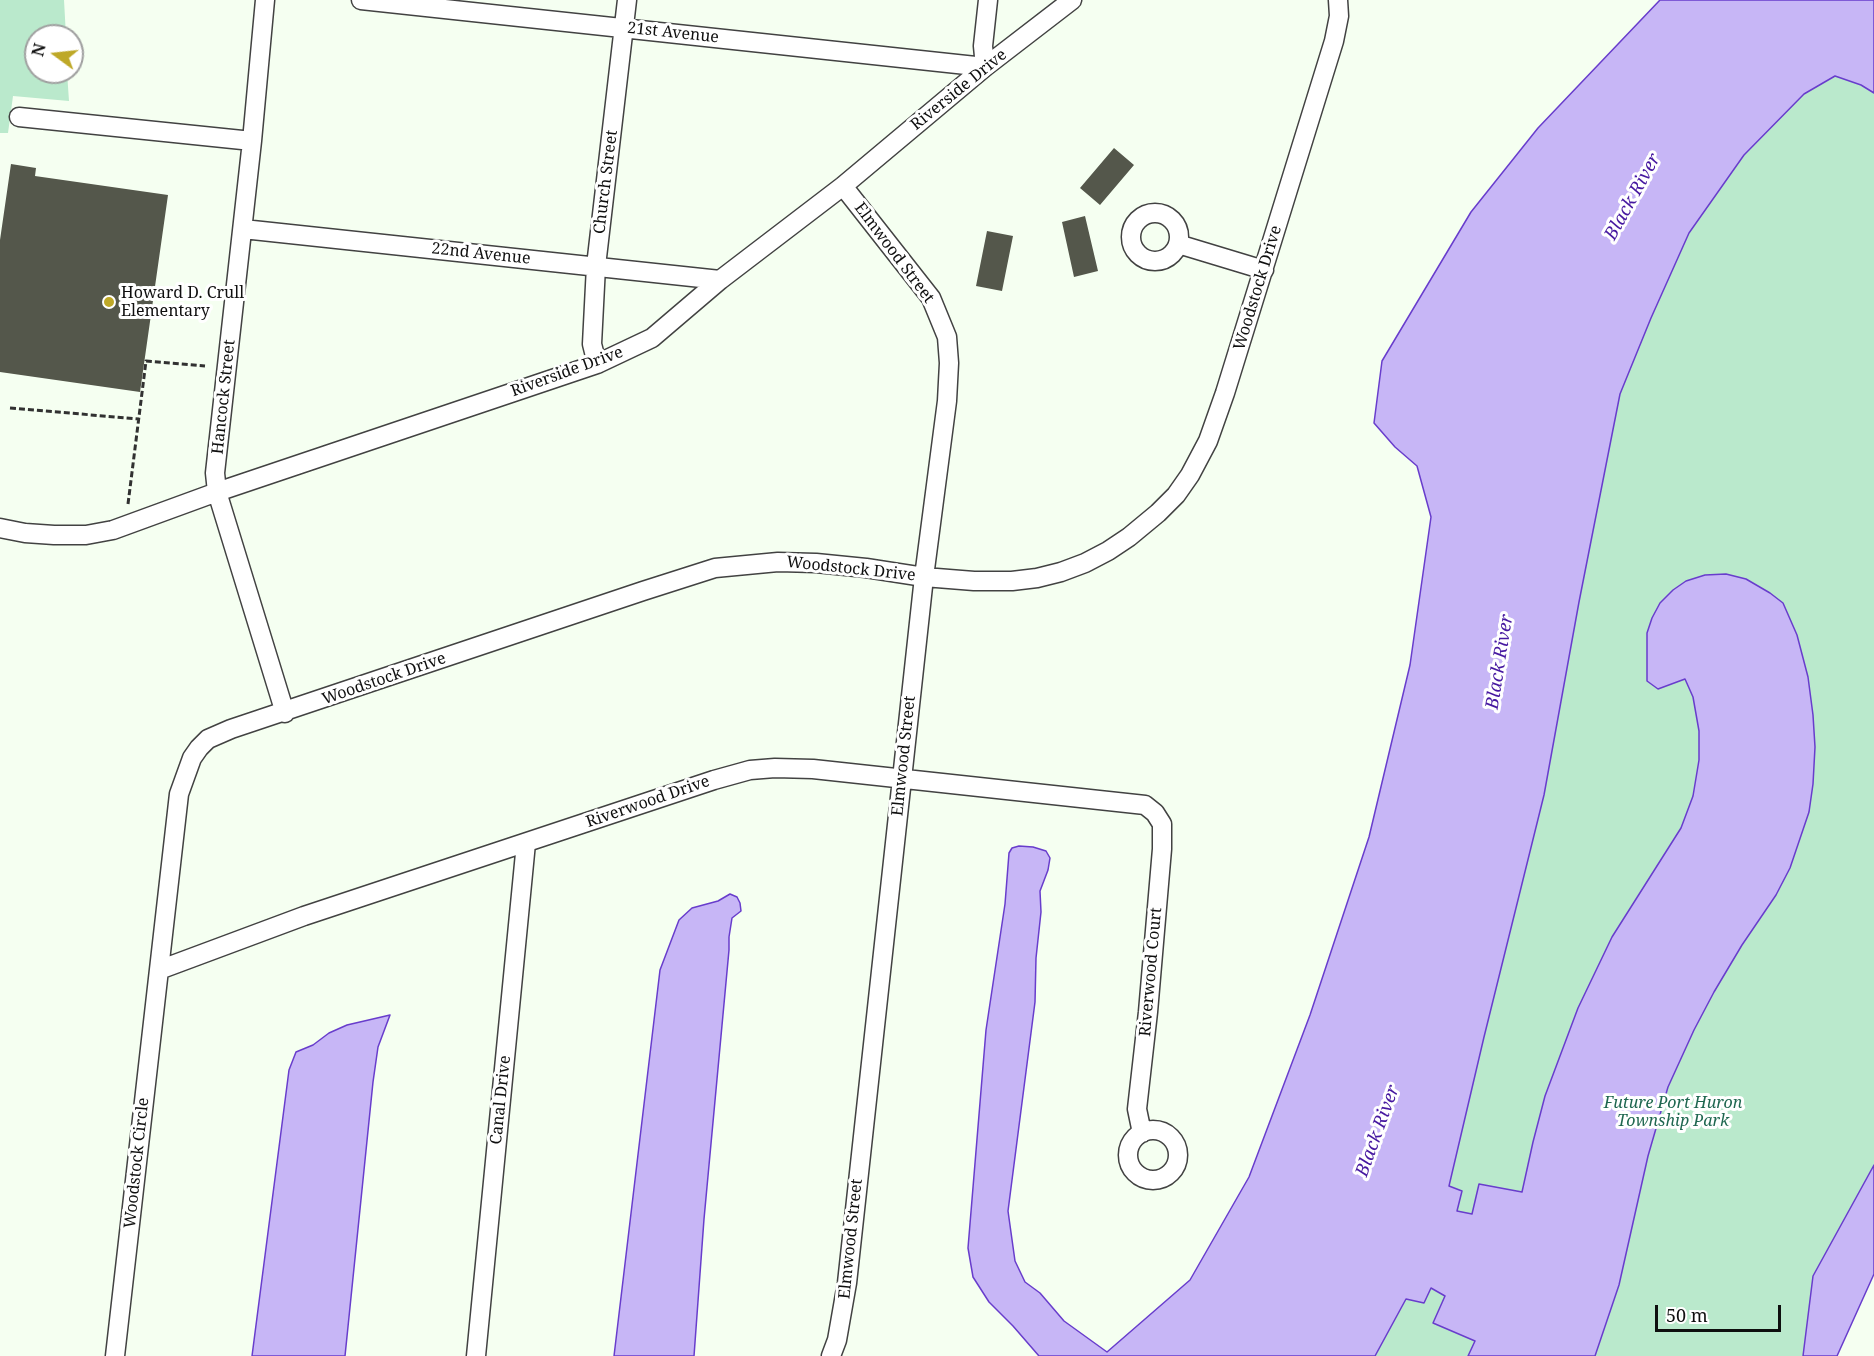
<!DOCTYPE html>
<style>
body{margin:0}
#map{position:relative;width:1874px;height:1356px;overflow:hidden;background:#f5fff1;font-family:"Noto Serif",serif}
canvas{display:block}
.north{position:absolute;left:24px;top:24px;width:60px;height:60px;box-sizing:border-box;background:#fff;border:2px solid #9f9f9f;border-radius:50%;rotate:285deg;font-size:16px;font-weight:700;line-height:24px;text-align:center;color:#0f0f0f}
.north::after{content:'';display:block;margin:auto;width:21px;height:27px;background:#bea827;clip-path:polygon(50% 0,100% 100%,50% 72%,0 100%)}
.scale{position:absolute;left:1655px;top:1305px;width:126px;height:27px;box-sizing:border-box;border:3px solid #0f0f0f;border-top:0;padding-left:8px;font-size:18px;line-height:21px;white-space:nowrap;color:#0f0f0f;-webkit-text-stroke:4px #fff;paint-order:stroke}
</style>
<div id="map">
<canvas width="1874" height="1356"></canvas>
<div class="north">N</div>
<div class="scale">50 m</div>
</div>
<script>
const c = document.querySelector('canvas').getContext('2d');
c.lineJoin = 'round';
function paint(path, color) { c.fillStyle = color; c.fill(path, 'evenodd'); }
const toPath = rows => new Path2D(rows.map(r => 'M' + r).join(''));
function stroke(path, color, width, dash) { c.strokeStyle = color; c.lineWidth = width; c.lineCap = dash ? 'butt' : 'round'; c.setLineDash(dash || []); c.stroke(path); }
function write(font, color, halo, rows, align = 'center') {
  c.font = font + ' "Noto Serif",serif'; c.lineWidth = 6; c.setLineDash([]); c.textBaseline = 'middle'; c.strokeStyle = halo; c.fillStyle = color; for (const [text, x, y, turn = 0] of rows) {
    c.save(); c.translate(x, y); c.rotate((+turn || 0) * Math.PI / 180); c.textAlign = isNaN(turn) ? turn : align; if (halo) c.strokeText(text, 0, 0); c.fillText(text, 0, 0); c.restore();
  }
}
paint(toPath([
 [0,0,64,0,66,36,36,36,36,72,67,72,69,101,13,96,8,133,0,133],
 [1835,76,1861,85,1874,93,1874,1165,1813,1276,1803,1356,1375,1356,1404,1303,1425,1254,1449,1186,1484,1037,1544,795,1579,602,1620,394,1651,318,1689,233,1744,155,1804,94]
]), '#bae9cc');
const water = toPath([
 [1660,0,1874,0,1874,93,1861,85,1835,76,1804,94,1744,155,1689,233,1651,318,1620,394,1579,602,1544,795,1484,1037,1449,1186,1462,1191,1457,1211,1472,1214,1479,1184,1522,1192,1533,1142,1545,1096,1578,1008,1612,937,1681,828,1693,796,1699,760,1699,731,1693,697,1685,679,1658,689,1647,681,1647,633,1652,618,1660,603,1673,590,1686,581,1705,575,1726,574,1746,579,1770,593,1783,603,1797,635,1808,677,1813,715,1815,747,1813,784,1809,812,1790,868,1776,895,1742,945,1714,992,1694,1030,1668,1087,1648,1156,1619,1285,1595,1356,1468,1356,1475,1341,1433,1323,1445,1296,1431,1288,1424,1303,1406,1299,1375,1356,1039,1356,1013,1326,989,1302,973,1277,968,1248,986,1030,1005,904,1009,853,1012,848,1019,846,1033,847,1046,851,1050,858,1048,870,1040,891,1041,912,1036,958,1035,1002,1008,1211,1015,1261,1025,1282,1040,1293,1064,1321,1107,1352,1190,1280,1249,1177,1310,1015,1369,837,1410,665,1431,517,1417,466,1395,447,1374,423,1382,361,1471,212,1538,128,1660,0],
 [730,894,737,897,740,903,741,911,732,918,729,937,729,950,704,1219,694,1356,614,1356,660,970,679,920,692,908,718,901,730,894],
 [390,1015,378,1047,373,1082,345,1356,252,1356,289,1070,296,1052,313,1045,329,1033,347,1025,390,1015],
 [1874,1165,1874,1274,1837,1356,1803,1356,1813,1276,1874,1165]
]);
paint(water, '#c7b6f6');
stroke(water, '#683dcc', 1.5);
paint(toPath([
 [1114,148,1134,165,1100,205,1080,188],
 [11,164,36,168,35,176,168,195,140,392,0,372,0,240],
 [1085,216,1098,271,1074,277,1062,222],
 [987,231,1013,236,1002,291,976,286]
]), '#54574b');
const minor = toPath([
 [265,0,252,141,215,473,217,492,285,713],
 [361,0,985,67,983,46,988,0],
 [19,117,252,141],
 '1131 237a24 24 0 1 1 48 0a24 24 0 1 1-48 0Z',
 [243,229,720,280],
 [1178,244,1264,270],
 [597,364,592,344,596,266,627,0],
 [0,528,25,533,54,535,86,535,113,530,217,492,597,364,652,338,720,280,843,186,985,67,1072,0],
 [159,970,304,916,714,780,750,770,775,768,813,769,1145,805,1155,813,1162,824,1162,849,1148,1012,1137,1109,1142,1133],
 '1128 1155a25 25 0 1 1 50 0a25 25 0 1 1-50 0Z',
 [115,1356,179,794,192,758,199,748,208,739,231,729,643,591,715,568,778,562,816,563,866,568,924,577,974,581,1012,581,1037,578,1061,572,1085,563,1108,551,1129,537,1158,513,1176,495,1190,475,1208,441,1225,393,1334,41,1339,16,1338,0],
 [476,1356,526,843],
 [831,1356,837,1340,847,1283,924,577,947,401,949,363,947,337,931,298,843,186]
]);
stroke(minor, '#424242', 21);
stroke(toPath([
 [10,408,139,419],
 [128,504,146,361,205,366]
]), '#313131', 3, [6, 3]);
stroke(minor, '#fff', 18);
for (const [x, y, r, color] of [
 [109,302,6,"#bea827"]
]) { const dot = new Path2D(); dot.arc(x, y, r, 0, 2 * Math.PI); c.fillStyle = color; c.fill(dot); stroke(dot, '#fff', 2); }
write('16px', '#0f0f0f', '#fff', [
 ["21st Avenue",673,33,6],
 ["Riverside Drive",959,90,-39],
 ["Church Street",606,182,-83],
 ["Elmwood Street",894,253,53],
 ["22nd Avenue",481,254,6],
 ["Woodstock Drive",1258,288,-73],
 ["Riverside Drive",567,372,-20],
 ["Hancock Street",224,397,-84],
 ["Woodstock Drive",851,569,6],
 ["Woodstock Drive",384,679,-19],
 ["Elmwood Street",904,756,-84],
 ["Riverwood Drive",648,802,-19],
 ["Riverwood Court",1151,972,-85],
 ["Canal Drive",501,1100,-84],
 ["Woodstock Circle",137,1163,-84],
 ["Elmwood Street",851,1239,-84]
]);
write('16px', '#0f0f0f', '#fff', [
 ["Howard D. Crull",121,293],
 ["Elementary",121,311]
], 'left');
write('italic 16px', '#1f6750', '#fff', [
 ["Future Port Huron",1673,1103],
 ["Township Park",1673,1121]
]);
write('italic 18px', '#4618a0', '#fff', [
 ["Black River",1633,197,-61],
 ["Black River",1500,662,-81],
 ["Black River",1378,1131,-70]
]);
</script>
